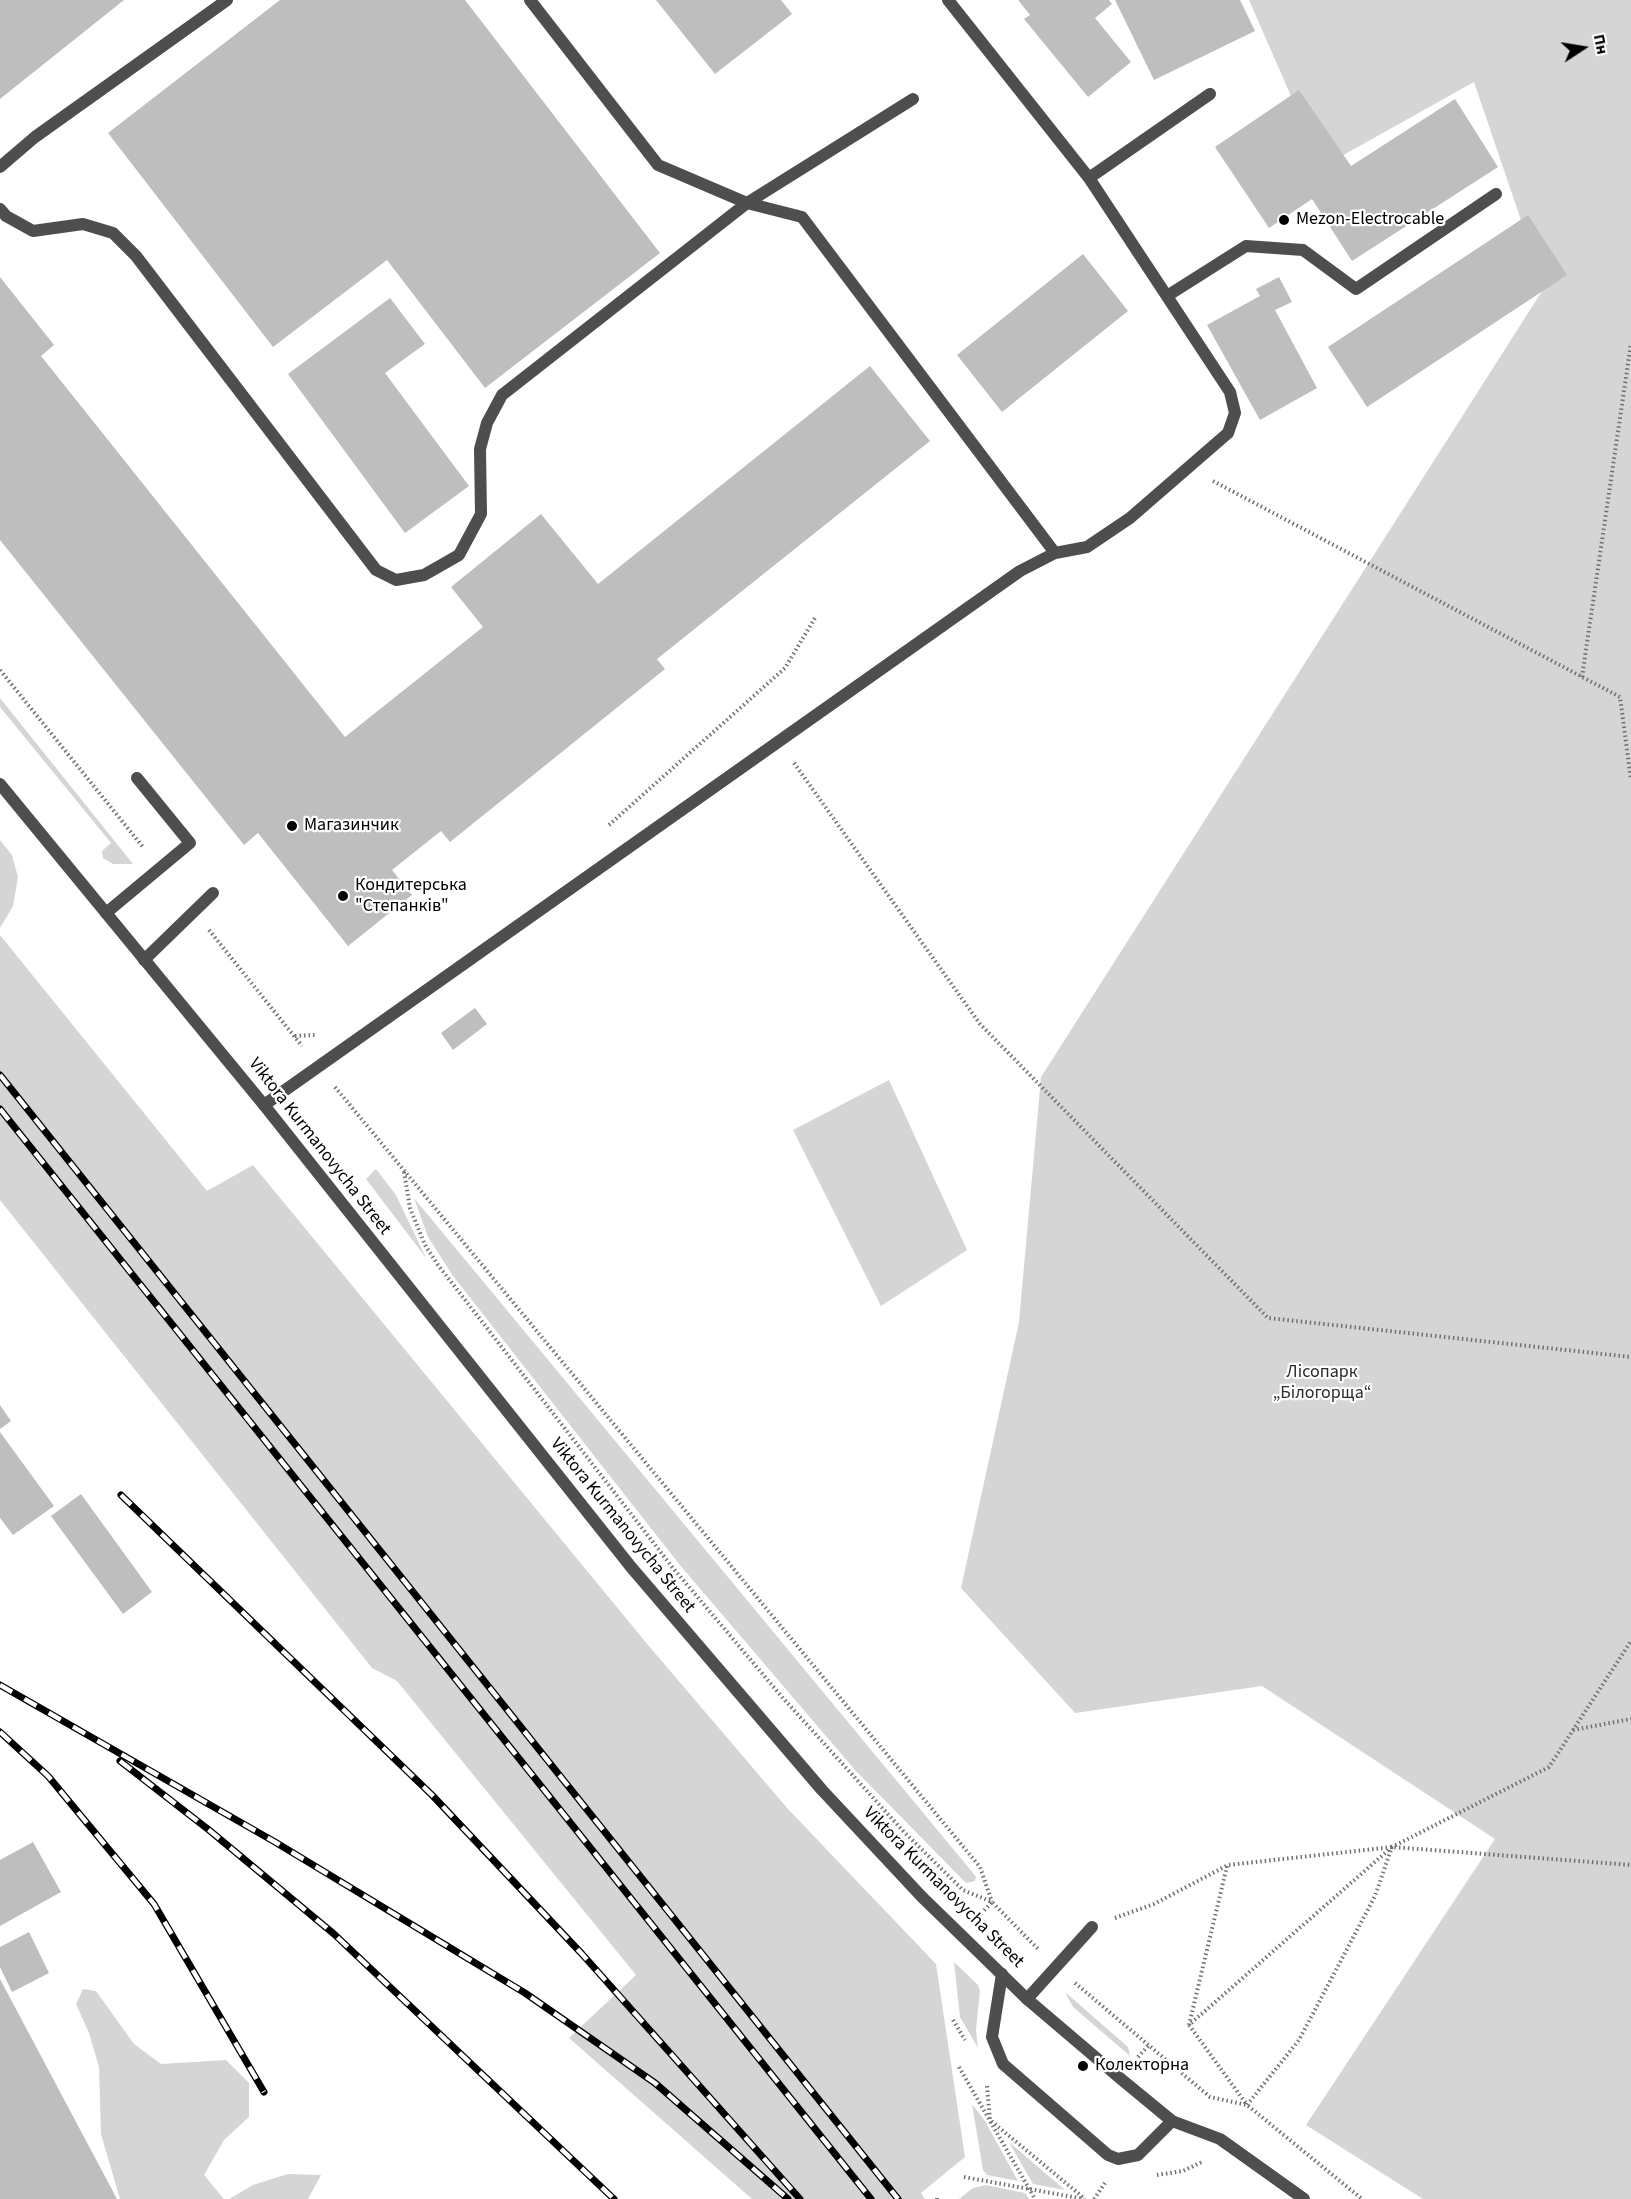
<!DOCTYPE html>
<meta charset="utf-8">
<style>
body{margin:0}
#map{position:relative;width:1631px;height:2199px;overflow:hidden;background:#fff;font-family:"Source Sans 3",sans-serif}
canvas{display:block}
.north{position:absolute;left:1553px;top:18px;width:60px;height:60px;-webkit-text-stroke:4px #fff;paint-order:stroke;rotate:78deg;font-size:16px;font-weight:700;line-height:24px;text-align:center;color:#000}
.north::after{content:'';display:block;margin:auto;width:21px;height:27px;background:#000;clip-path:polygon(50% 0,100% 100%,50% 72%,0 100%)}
</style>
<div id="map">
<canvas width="1631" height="2199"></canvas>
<div class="north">Пн</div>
</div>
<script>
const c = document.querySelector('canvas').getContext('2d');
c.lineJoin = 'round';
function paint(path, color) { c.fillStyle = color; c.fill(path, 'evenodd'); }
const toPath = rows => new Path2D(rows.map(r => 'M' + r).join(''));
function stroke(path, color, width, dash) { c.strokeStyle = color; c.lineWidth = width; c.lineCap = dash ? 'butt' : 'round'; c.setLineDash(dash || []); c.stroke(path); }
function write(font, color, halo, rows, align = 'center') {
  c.font = font + ' "Source Sans 3",sans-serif'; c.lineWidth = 4.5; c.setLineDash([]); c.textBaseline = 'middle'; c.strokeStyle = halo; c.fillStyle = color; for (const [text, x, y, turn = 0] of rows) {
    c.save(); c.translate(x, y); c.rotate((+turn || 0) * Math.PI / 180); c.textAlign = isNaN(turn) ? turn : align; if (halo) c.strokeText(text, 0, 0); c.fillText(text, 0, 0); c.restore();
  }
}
paint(toPath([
 [1249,0,1631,0,1631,2199,1423,2199,1306,2125,1495,1839,1262,1686,1075,1713,961,1588,1019,1322,1041,1077,1544,288,1474,82,1322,167],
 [0,698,133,864,113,864,103,858,102,851,111,843,0,707],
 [0,840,12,855,18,877,13,906,0,928],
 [0,935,207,1191,253,1165,648,1645,788,1809,936,1964,965,2157,921,2193,925,2199,752,2199,569,2038,636,1975,397,1681,372,1668,0,1200],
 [889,1080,967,1250,881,1306,793,1130],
 [376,1169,396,1195,426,1258,366,1179],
 [414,1198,973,1873,976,1877,975,1881,966,1883,855,1770,679,1564,453,1276,428,1237],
 [954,1962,978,1985,980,1991,976,2030,978,2048,960,2017],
 [83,1989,96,1991,134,2044,161,2064,226,2060,249,2083,249,2117,224,2140,204,2175,224,2199,120,2199,101,2134,99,2067,89,2033,76,2004],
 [1065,1992,1128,2047,1130,2056,1073,2007],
 [972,2104,985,2121,1018,2181,987,2175,983,2170],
 [1009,2142,1065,2190,1033,2184],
 [288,2174,321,2175,308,2199,229,2199,253,2185],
 [986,2185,1025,2193,1029,2199,959,2199,973,2188]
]), '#d5d5d5');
paint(toPath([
 [0,0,124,0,0,99],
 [280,0,465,0,660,253,485,388,387,260,273,347,108,133],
 [656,0,781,0,792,14,715,74],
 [1018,0,1109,0,1112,4,1095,18,1131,62,1088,97,1024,19,1030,15],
 [1115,0,1240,0,1255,31,1154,80],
 [1299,90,1351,166,1455,99,1498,167,1352,261,1312,199,1269,228,1215,147],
 [1528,215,1567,275,1367,407,1328,347],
 [1083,254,1128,311,1002,412,957,355],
 [0,277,54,345,41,356,345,737,483,627,451,587,541,514,598,584,870,366,930,441,657,659,665,669,450,842,441,831,392,870,412,895,348,946,258,833,244,845,0,540],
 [1279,277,1292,302,1275,310,1317,388,1260,420,1207,325,1260,296,1256,289],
 [390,298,425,344,385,373,469,486,405,533,288,374],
 [475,1008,487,1024,453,1050,441,1033],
 [0,1405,11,1421,0,1429],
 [0,1432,54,1506,13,1535,0,1518],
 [81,1494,152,1592,123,1614,51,1516],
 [33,1842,61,1892,0,1926,0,1860],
 [29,1932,49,1973,12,1992,0,1967,0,1947],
 [0,1979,117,2199,0,2199]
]), '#bebebe');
stroke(toPath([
 [1213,481,1620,697,1631,780],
 [0,670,143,847],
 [1582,677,1631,343],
 [794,763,980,1024,1268,1318,1631,1357],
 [609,825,785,668,815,618],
 [209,930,302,1046],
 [295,1036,315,1035],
 [335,1087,980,1867,992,1902],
 [404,1172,410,1208,425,1245,438,1265,673,1568,782,1697,904,1832,963,1890,992,1902,1039,1950],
 [1573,1730,1631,1719],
 [1392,1847,1189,2025,1247,2105,1299,2040,1375,1896,1392,1847,1549,1767,1631,1641],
 [978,1917,992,1902],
 [1115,1918,1154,1904,1228,1865,1392,1847,1631,1865],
 [1075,1983,1210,2097,1247,2105,1362,2199],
 [953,2020,965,2040],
 [1189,2025,1227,1866],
 [1138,2057,1149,2045],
 [959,2067,1035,2199],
 [987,2086,990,2120,1085,2199],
 [1157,2175,1183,2171,1204,2161],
 [964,2177,1084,2199],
 [937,2198,937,2199],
 [1094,2199,1105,2183]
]), '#707070', 4, [1.5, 3]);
stroke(toPath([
 [530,0,658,165,747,203,802,217,1055,553],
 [0,167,35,137,227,0],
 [1089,178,1210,94],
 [0,209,6,216,33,231,83,224,113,233,136,256,376,570,396,580,424,575,459,555,481,514,480,449,487,423,502,395,747,203,913,99],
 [1167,296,1246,246,1303,250,1356,289,1496,194],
 [106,913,190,843,137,778],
 [144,960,213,893],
 [264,1105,1020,571,1055,553,1087,547,1130,518,1228,433,1235,413,1230,392,1089,178,948,0],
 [1002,1974,992,2037,1003,2064,1108,2155,1118,2159,1138,2155,1172,2121]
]), '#4e4e4e', 12);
stroke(toPath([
 [1027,1999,1092,1927]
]), '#4e4e4e', 12);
stroke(toPath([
 [0,784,264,1105,631,1567,822,1790,922,1897,1027,1999,1121,2079,1172,2121,1220,2139,1304,2199]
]), '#4e4e4e', 12);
const rail = toPath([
 [0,1075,898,2199],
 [0,1109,871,2199],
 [121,1495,432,1795,582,1954,800,2199],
 [0,1685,275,1842,525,1993,655,2083,788,2199],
 [0,1732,48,1776,154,1904,264,2092],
 [120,1761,209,1830,334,1934,614,2199]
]);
stroke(rail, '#000', 7);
stroke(rail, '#fff', 4.5, [14]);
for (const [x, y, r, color] of [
 [1284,220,6,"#000"],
 [292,826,6,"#000"],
 [343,896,6,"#000"],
 [1083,2066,6,"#000"]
]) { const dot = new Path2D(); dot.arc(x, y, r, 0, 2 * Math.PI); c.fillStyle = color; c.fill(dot); stroke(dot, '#fff', 2); }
write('18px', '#000', '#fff', [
 ["Mezon-Electrocable",1296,220],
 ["Магазинчик",304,826],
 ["Кондитерська",355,886],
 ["\"Степанків\"",355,907],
 ["Колекторна",1095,2066]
], 'left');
write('18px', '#000', '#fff', [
 ["Viktora Kurmanovycha Street",319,1147,52],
 ["Viktora Kurmanovycha Street",622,1526,51],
 ["Viktora Kurmanovycha Street",943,1888,45]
]);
write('18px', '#2c2c2c', '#fff', [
 ["Лісопарк",1322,1373],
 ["„Білогорща“",1322,1394]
]);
</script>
